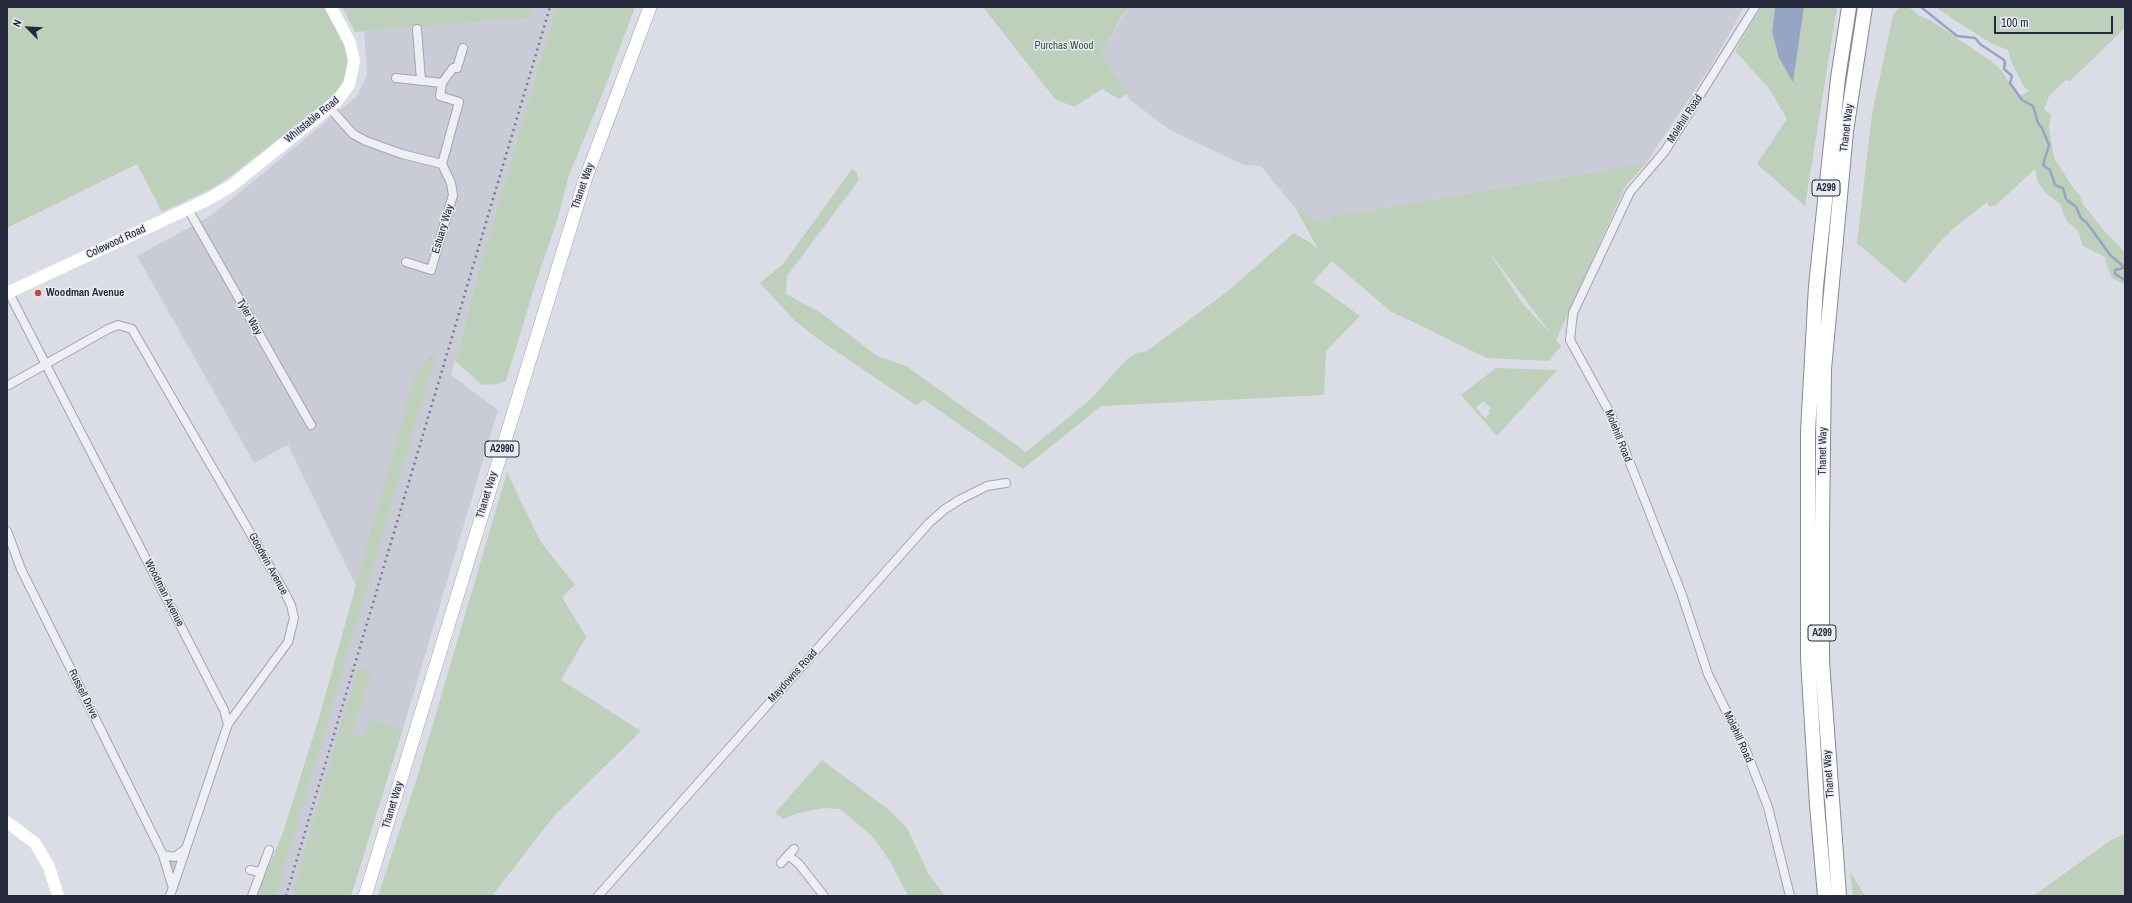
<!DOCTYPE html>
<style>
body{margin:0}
#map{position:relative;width:2132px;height:903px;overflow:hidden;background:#dbdde6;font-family:"Archivo Narrow",sans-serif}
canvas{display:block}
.frame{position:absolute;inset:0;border:8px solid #25293b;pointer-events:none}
.north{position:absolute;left:8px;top:8px;width:40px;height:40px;-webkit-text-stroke:3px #eaecf4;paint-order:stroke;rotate:294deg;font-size:11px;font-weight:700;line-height:16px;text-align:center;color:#25293b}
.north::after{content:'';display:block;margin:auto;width:14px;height:18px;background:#25293b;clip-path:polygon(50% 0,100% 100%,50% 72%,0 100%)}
.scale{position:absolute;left:1994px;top:16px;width:119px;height:18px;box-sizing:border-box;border:2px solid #25293b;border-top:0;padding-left:5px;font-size:12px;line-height:14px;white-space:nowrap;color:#25293b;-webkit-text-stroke:3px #eaecf4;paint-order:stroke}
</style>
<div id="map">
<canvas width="2132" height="903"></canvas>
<div class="frame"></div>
<div class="north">N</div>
<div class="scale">100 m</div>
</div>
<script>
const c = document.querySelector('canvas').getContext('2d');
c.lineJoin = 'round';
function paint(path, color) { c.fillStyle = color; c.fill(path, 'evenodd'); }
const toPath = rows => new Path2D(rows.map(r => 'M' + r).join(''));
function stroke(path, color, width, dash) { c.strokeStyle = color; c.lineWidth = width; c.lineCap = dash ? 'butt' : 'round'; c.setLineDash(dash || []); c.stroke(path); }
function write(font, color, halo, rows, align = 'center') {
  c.font = font + ' "Archivo Narrow",sans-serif'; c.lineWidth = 3; c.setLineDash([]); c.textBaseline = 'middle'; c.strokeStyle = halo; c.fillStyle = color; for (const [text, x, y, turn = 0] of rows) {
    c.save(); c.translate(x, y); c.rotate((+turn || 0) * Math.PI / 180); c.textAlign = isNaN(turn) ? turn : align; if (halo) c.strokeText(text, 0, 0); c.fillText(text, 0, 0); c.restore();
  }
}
paint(toPath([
 [532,7,556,7,488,238,451,375,498,410,403,729,369,719,363,737,352,733,372,671,358,667,305,896,256,896,283,833,319,718,356,586,288,445,254,463,137,256,212,215,356,97,367,75,364,31,529,18],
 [1131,7,1744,7,1713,63,1646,163,1349,214,1332,215,1327,224,1296,209,1261,166,1244,165,1170,130,1130,100,1102,54,1124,13]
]), '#c9ccd7');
paint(toPath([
 [7,7,326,7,346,41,349,58,346,75,338,90,323,104,232,175,211,189,162,212,137,164,7,228],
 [342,7,532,7,529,18,355,32],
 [556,7,635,7,604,90,569,175,557,221,534,288,506,381,497,384,482,385,455,361,488,238],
 [983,7,1131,7,1123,13,1102,54,1127,94,1119,99,1102,89,1074,107,1055,99],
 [1761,7,1775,7,1772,32,1779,58,1793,81,1804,7,1837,7,1805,206,1757,164,1787,119,1768,87,1735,51],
 [1899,7,1909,7,1918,15,1932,21,1995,64,2002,71,2018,97,2029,91,2024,87,2011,61,2008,50,1992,44,1935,7,2125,7,2125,28,2070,81,2066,80,2049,96,2044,110,2051,114,2049,127,2054,158,2074,189,2079,194,2083,204,2106,233,2125,252,2125,285,2112,278,2106,263,2105,257,2083,246,2077,229,2067,222,2060,204,2047,194,2038,183,2035,169,1995,206,1989,206,1987,202,1953,229,1939,243,1905,284,1857,243,1872,114,1893,16],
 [1646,163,1625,187,1556,340,1561,346,1549,361,1487,358,1390,311,1332,261,1313,282,1360,316,1326,351,1324,395,1101,406,1023,469,923,399,917,406,818,339,794,320,760,283,783,264,852,169,856,171,859,180,787,276,786,294,821,313,877,356,906,366,1026,452,1092,398,1126,360,1136,353,1147,351,1228,291,1294,233,1311,243,1318,249,1296,209,1327,224,1332,215,1349,214],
 [1487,249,1552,335,1522,303],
 [438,348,276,896,256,896,283,833,319,718,415,374],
 [1496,368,1557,370,1497,436,1461,395],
 [1483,401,1491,408,1488,411,1490,413,1485,418,1476,408],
 [507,472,540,541,575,585,562,597,586,637,561,680,641,731,554,816,492,896,378,896,417,778],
 [358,667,372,671,352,733,363,737,369,718,403,729,351,896,292,896],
 [822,760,889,810,907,828,928,873,945,896,908,896,890,861,872,836,840,809,824,808,798,813,784,819,775,813],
 [2125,834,2125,896,2033,896,2111,840],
 [185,849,172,886,163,855,170,857],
 [1850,871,1865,896,1853,896]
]), '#becfbc');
paint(toPath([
 [1775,7,1804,7,1793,82,1779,58,1772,32]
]), '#96a4c6');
stroke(toPath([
 [1921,7,1957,36,1975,38,1980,44,2004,60,2005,63,2004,69,2012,76,2010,83,2022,100,2033,106,2038,123,2042,128,2049,145,2043,165,2050,170,2055,185,2063,188,2066,199,2076,207,2081,218,2087,223,2111,256,2123,266,2123,268,2115,270,2115,274,2125,280]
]), '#96a4c6', 2.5);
const minor = toPath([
 [1755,7,1665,151,1630,192,1573,313,1570,340,1611,415,1681,592,1708,674,1747,753,1768,807,1790,896],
 [417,29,421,80],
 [396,78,442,83,440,96,459,102,442,164,451,183,453,195,431,270,406,262],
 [442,83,453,68,457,68,463,48],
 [329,107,353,134,366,141,402,154,442,164],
 [188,209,311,425],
 [9,293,224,710,228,724],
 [7,386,108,329,118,325,132,329,285,593,291,605,294,618,288,642,228,724,170,896],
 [7,531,21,569,163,855,172,885],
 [163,855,175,857,184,850],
 [788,855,799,864,824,896],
 [781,863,794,849],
 [250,870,260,872],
 [252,896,269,850],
 [598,896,929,523,945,509,961,499,987,486,1006,483]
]);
const primary = toPath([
 [365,896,585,180,650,7]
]);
const trunk = toPath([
 [1825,896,1817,805,1808,659,1808,432,1816,286,1838,78,1849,7],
 [1839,896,1822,661,1822,527,1824,369,1846,131,1865,7]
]);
stroke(minor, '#a1a3af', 10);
stroke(primary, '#9b9fb1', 14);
stroke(trunk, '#83889c', 16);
stroke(minor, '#eeeff4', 8);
stroke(toPath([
 [7,293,209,199,231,186,337,101,349,85,354,61,350,43,331,7],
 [7,822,35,843,49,867,58,896]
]), '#fff', 12);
stroke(primary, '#fff', 13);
stroke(trunk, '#fff', 14);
stroke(toPath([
 [286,896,550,7]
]), '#757a8f', 2.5, [2, 4]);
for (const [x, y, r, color] of [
 [38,293,4,"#cc443f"]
]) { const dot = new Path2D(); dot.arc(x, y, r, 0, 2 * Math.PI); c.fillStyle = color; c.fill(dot); stroke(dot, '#eaecf4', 1.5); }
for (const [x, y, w] of [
 [1826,188,28],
 [502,449,34],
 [1822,633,28]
]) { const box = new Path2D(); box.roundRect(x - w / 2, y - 8, w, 16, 3); c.fillStyle = '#eaecf4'; c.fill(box); stroke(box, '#25293b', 1); }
write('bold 10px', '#25293b', null, [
 ["A299",1826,188],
 ["A2990",502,449],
 ["A299",1822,633]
]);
write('11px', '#335733', '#eaecf4', [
 ["Purchas Wood",1064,46]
]);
write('11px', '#25293b', '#eaecf4', [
 ["Molehill Road",1685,119,-57],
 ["Whitstable Road",312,120,-39],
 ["Thanet Way",1847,128,-83],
 ["Thanet Way",583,186,-71],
 ["Estuary Way",443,229,-73],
 ["Colewood Road",116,242,-25],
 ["Tyler Way",249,317,60],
 ["Molehill Road",1618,436,68],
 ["Thanet Way",1823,451,-89],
 ["Thanet Way",487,495,-73],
 ["Goodwin Avenue",268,564,61],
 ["Woodman Avenue",164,593,63],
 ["Maydowns Road",793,676,-48],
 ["Russell Drive",83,694,64],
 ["Molehill Road",1738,737,65],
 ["Thanet Way",1829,774,-94],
 ["Thanet Way",393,805,-73]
]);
write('bold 11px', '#25293b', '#eaecf4', [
 ["Woodman Avenue",46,293]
], 'left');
</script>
